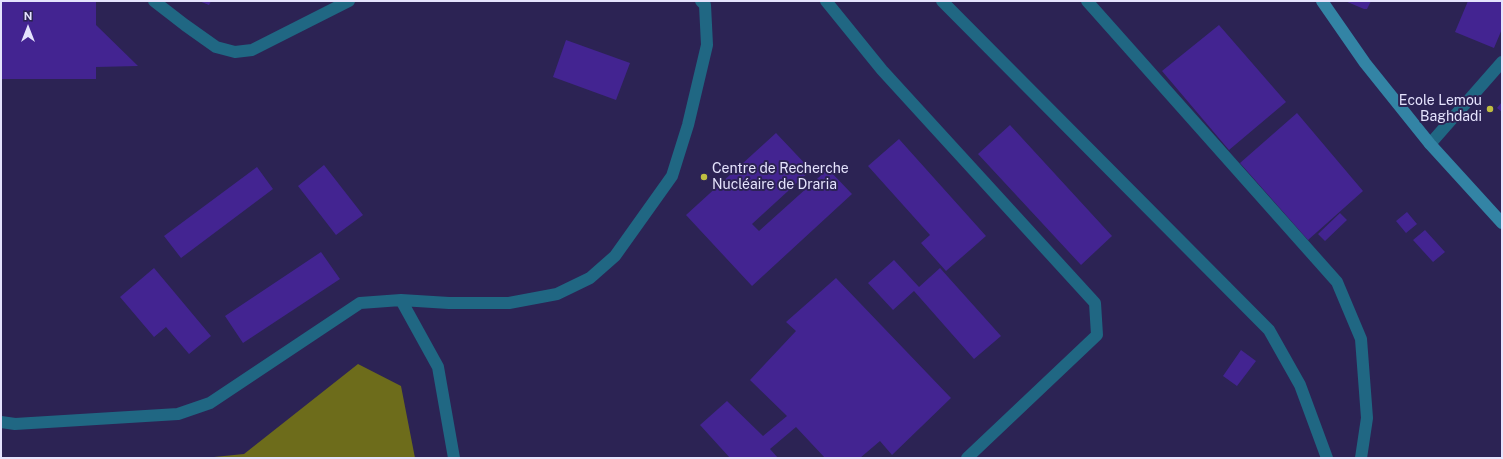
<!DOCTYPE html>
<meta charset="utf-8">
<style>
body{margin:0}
#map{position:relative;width:1503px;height:459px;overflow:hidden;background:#2c2354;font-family:"Public Sans",sans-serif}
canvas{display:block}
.frame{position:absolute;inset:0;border:2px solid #e5e3fd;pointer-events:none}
.north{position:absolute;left:8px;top:8px;width:40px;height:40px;-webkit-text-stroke:3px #2c2354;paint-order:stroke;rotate:0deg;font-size:11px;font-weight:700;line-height:16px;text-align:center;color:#e5e3fd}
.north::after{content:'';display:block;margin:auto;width:14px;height:18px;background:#e5e3fd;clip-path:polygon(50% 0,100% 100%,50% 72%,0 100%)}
</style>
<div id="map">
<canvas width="1503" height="459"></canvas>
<div class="frame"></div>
<div class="north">N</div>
</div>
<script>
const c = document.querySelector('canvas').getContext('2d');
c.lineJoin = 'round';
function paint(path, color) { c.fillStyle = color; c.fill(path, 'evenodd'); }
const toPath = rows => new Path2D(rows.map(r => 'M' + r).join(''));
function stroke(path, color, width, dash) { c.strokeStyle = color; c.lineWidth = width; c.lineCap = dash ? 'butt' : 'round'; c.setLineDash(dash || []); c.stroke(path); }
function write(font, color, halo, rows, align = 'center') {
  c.font = font + ' "Public Sans",sans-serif'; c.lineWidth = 4; c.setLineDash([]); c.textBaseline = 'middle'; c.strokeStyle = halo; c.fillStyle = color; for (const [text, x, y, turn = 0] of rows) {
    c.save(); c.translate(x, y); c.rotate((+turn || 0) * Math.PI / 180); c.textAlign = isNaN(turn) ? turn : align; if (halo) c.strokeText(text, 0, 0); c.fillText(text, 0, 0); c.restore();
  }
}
paint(toPath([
 [358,364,401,386,415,458,204,458,244,454]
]), '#6d6c1b');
paint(toPath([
 [1,1,96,1,96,25,138,66,96,67,96,79,1,79],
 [199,1,211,1,209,5],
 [1345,1,1371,1,1367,9,1364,9],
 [1468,1,1502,1,1502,29,1494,48,1455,32],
 [1219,25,1286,102,1229,150,1162,71],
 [566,40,630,63,616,100,553,77],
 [1502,102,1502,112,1497,108],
 [1297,113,1363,191,1308,240,1240,163],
 [1010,125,1112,236,1081,265,978,154],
 [776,133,811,170,752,224,759,231,828,169,852,194,752,286,686,215],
 [899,139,986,236,946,271,921,243,930,235,868,166],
 [324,165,363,215,336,235,298,186],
 [257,167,273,189,181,258,164,236],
 [1407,212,1417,224,1406,233,1396,221],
 [1340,213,1347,220,1325,241,1318,234],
 [1425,230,1445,252,1433,262,1413,240],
 [321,252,340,279,243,343,225,316],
 [894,260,919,287,940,268,1001,336,974,359,914,291,893,310,868,283],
 [154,268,211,336,189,354,166,327,154,337,120,297],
 [836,278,951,398,892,455,880,441,860,458,825,458,796,427,770,449,778,458,730,458,700,425,727,401,763,436,787,416,750,380,796,331,786,322],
 [1241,350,1256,361,1237,386,1223,376]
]), '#432491');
stroke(toPath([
 [154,1,185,25,216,47,235,52,252,50,349,1],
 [826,1,882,70,1095,303,1097,335,967,458],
 [942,1,1269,330,1300,385,1327,458],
 [1087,1,1337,282,1361,339,1367,418,1361,458],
 [401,300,438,367,454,458],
 [1,422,15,424,178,414,210,403,360,303,401,300,449,303,509,303,557,294,590,278,615,256,672,176,688,125,707,45,705,5,701,1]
]), '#206783', 12);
stroke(toPath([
 [1430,144,1502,62]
]), '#206783', 12);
stroke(toPath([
 [1322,1,1365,63,1430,144,1502,223]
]), '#3384a5', 12);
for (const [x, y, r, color] of [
 [1490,109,4,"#c0be41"],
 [704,177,4,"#c0be41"]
]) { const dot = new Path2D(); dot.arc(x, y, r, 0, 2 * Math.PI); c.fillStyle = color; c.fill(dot); stroke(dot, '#2c2354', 1.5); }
write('14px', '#e5e3fd', '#2c2354', [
 ["Ecole Lemou",1482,101],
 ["Baghdadi",1482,117],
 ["Centre de Recherche",712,169,"left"],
 ["Nucléaire de Draria",712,185,"left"]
], 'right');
</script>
